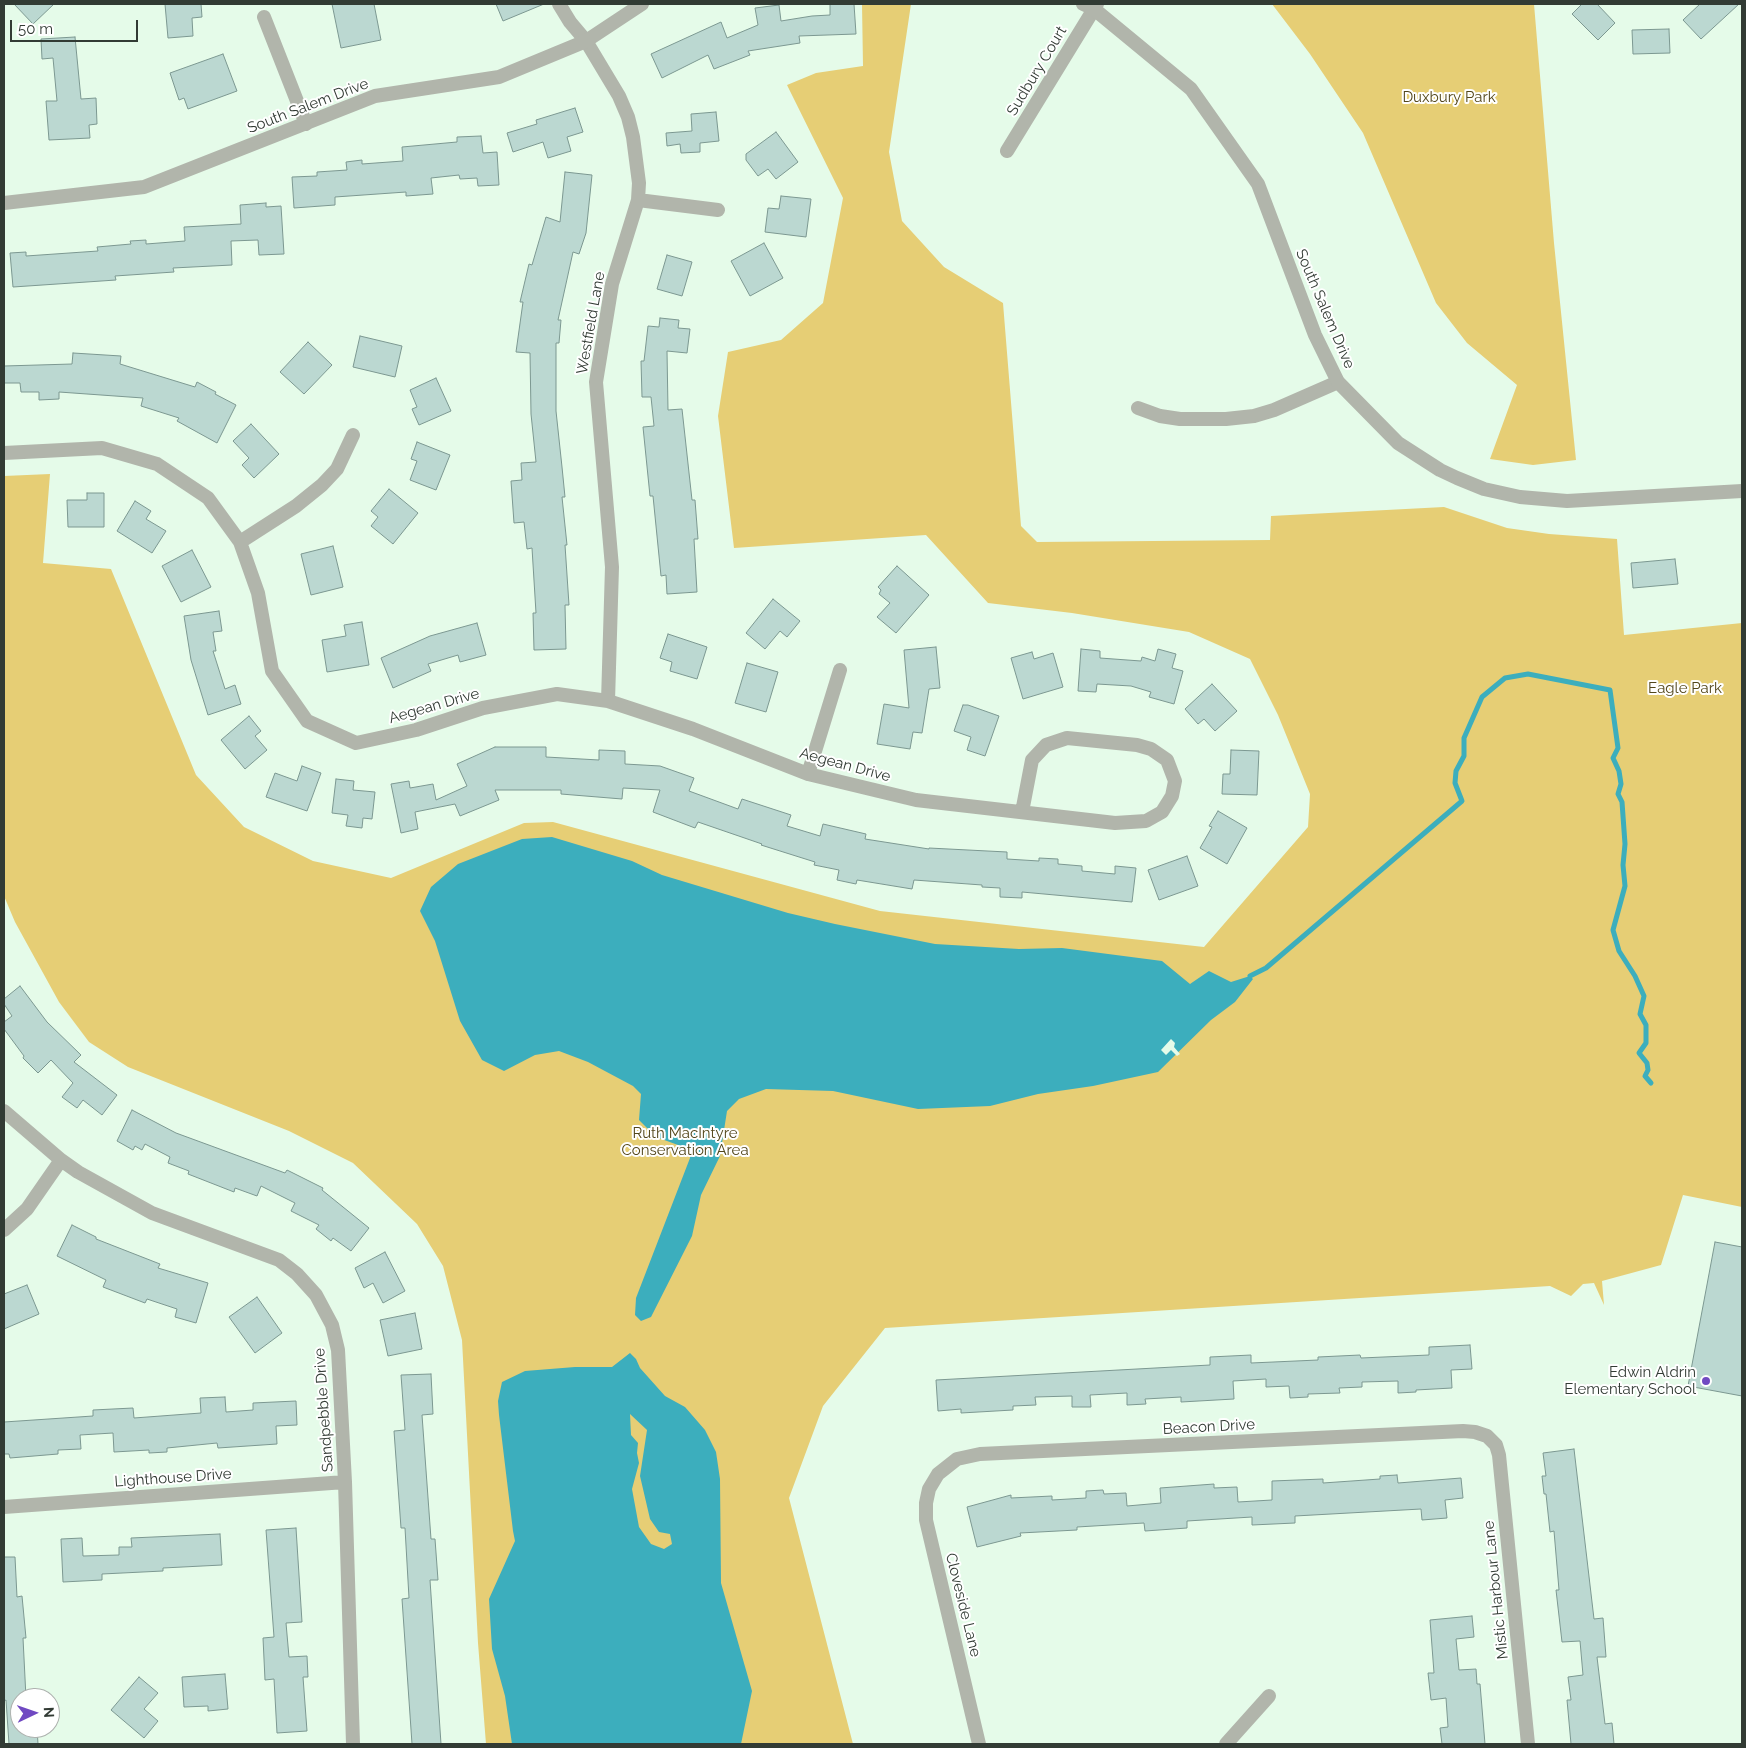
<!DOCTYPE html>
<style>
body{margin:0}
#map{position:relative;width:1746px;height:1748px;overflow:hidden;background:#e5fbe9;font-family:Raleway,sans-serif}
canvas{display:block}
.frame{position:absolute;inset:0;border:5px solid #323b34;pointer-events:none}
.north{position:absolute;left:10px;top:1688px;width:50px;height:50px;box-sizing:border-box;background:#fff;border:1px solid #adb1ae;border-radius:50%;rotate:87deg;font-size:14px;font-weight:700;line-height:20px;text-align:center;color:#323b34}
.north::after{content:'';display:block;margin:auto;width:18px;height:22px;background:#7049c2;clip-path:polygon(50% 0,100% 100%,50% 72%,0 100%)}
.scale{position:absolute;left:10px;top:20px;width:128px;height:22px;box-sizing:border-box;border:2px solid #323b34;border-top:0;padding-left:6px;font-size:15px;line-height:18px;white-space:nowrap;color:#323b34;-webkit-text-stroke:4px #fff;paint-order:stroke}
</style>
<div id="map">
<canvas width="1746" height="1748"></canvas>
<div class="frame"></div>
<div class="north">N</div>
<div class="scale">50 m</div>
</div>
<script>
const c = document.querySelector('canvas').getContext('2d');
c.lineJoin = 'round';
function paint(path, color) { c.fillStyle = color; c.fill(path, 'evenodd'); }
const toPath = rows => new Path2D(rows.map(r => 'M' + r).join(''));
function stroke(path, color, width, dash) { c.strokeStyle = color; c.lineWidth = width; c.lineCap = dash ? 'butt' : 'round'; c.setLineDash(dash || []); c.stroke(path); }
function write(font, color, halo, rows, align = 'center') {
  c.font = font + ' Raleway,sans-serif'; c.lineWidth = 4; c.setLineDash([]); c.textBaseline = 'middle'; c.strokeStyle = halo; c.fillStyle = color; for (const [text, x, y, turn = 0] of rows) {
    c.save(); c.translate(x, y); c.rotate((+turn || 0) * Math.PI / 180); c.textAlign = isNaN(turn) ? turn : align; if (halo) c.strokeText(text, 0, 0); c.fillText(text, 0, 0); c.restore();
  }
}
paint(toPath([
 [862,4,911,4,889,152,902,221,944,267,1003,303,1021,526,1037,542,1270,540,1271,516,1444,507,1507,528,1549,534,1617,539,1624,635,1742,623,1742,1207,1683,1195,1661,1265,1602,1281,1604,1305,1594,1283,1583,1284,1571,1296,1550,1286,885,1328,823,1406,789,1498,853,1744,486,1744,478,1643,462,1340,443,1266,417,1224,353,1163,289,1131,128,1067,89,1042,59,1002,15,922,4,896,4,476,50,474,43,563,111,569,196,775,244,827,313,861,391,878,524,823,553,822,880,911,1204,947,1308,827,1310,794,1278,715,1250,659,1189,632,1072,613,988,603,926,535,734,548,718,416,728,352,781,340,823,303,843,198,787,85,816,73,863,66],
 [1272,4,1534,4,1554,243,1576,460,1533,465,1490,459,1517,385,1467,343,1436,303,1363,133,1310,54]
]), '#e6ce75');
paint(toPath([
 [552,837,632,861,662,875,788,913,835,924,935,944,1019,949,1062,948,1162,961,1190,984,1209,971,1231,982,1250,976,1253,979,1235,1002,1211,1020,1158,1072,1093,1086,1038,1094,990,1106,918,1109,833,1091,766,1089,739,1099,727,1111,720,1156,701,1195,692,1236,651,1317,641,1321,635,1315,636,1298,690,1158,689,1149,656,1137,639,1120,641,1094,633,1086,588,1062,559,1051,535,1055,504,1071,482,1060,460,1021,435,941,420,911,431,887,458,864,522,839],
 [630,1353,636,1359,640,1368,665,1396,685,1407,705,1430,716,1452,720,1479,721,1583,752,1691,741,1744,512,1744,505,1696,492,1649,489,1599,515,1541,513,1531,499,1415,498,1401,502,1382,525,1371,575,1367,612,1367],
 [630,1414,647,1430,640,1476,650,1519,659,1532,670,1534,672,1544,664,1549,651,1544,639,1527,632,1489,639,1463,637,1453,638,1443,631,1435]
]), '#3caebd');
paint(toPath([
 [1171,1039,1175,1043,1174,1047,1180,1054,1177,1056,1171,1050,1166,1055,1161,1050]
]), '#e5fbe9');
stroke(toPath([
 [1250,976,1266,968,1462,801,1455,783,1456,771,1464,756,1464,738,1482,697,1505,678,1528,674,1610,690,1618,748,1613,758,1619,771,1621,784,1618,794,1622,802,1625,844,1623,865,1625,886,1613,930,1619,951,1635,976,1644,996,1640,1014,1646,1025,1646,1043,1639,1053,1647,1063,1648,1070,1645,1076,1651,1083]
]), '#3caebd', 5);
const building = toPath([
 [14,4,54,4,33,24,14,4],
 [165,4,201,4,202,17,192,18,193,36,168,38,165,4],
 [332,4,374,4,381,40,341,48,332,4],
 [496,4,544,4,503,21,496,4],
 [830,4,854,4,856,34,799,36,800,43,748,51,750,55,714,69,708,55,662,78,651,54,721,22,727,38,758,25,755,8,779,5,781,21,812,16,830,15,830,4],
 [1582,4,1597,4,1615,23,1598,40,1572,14,1582,4],
 [1700,4,1739,4,1701,39,1683,20,1700,4],
 [1669,29,1670,53,1633,54,1632,30,1669,29],
 [75,37,81,99,96,98,97,124,89,125,90,138,49,140,46,101,57,101,53,58,42,59,41,39,75,37],
 [223,54,237,91,188,109,184,98,179,100,170,73,223,54],
 [575,108,583,132,567,137,571,151,548,158,543,142,513,152,507,133,537,124,536,120,575,108],
 [716,112,719,141,700,143,700,152,681,153,680,144,667,146,666,133,692,131,691,114,716,112],
 [776,132,798,162,776,179,768,169,758,176,746,160,746,154,776,132],
 [481,136,483,153,497,152,499,185,478,186,477,178,460,179,459,175,431,178,433,194,406,196,406,192,335,197,335,205,294,208,292,177,317,176,317,172,347,170,346,162,362,160,362,164,403,161,402,147,457,142,457,137,481,136],
 [565,172,592,175,586,233,579,254,573,252,558,320,561,320,559,343,556,343,556,411,562,467,565,497,562,497,567,545,565,545,569,605,565,605,566,649,534,650,533,613,536,613,532,548,527,549,524,522,514,523,511,481,522,480,521,463,536,462,531,414,530,353,516,352,523,302,520,302,529,264,532,265,546,217,560,222,565,172],
 [781,196,811,199,806,237,765,232,768,208,779,209,781,196],
 [266,203,266,207,281,206,284,254,259,255,258,240,231,241,232,265,173,268,174,272,115,276,116,280,13,287,10,253,26,252,26,256,98,251,97,247,131,244,130,241,146,240,146,244,185,241,184,227,241,224,240,205,266,203],
 [764,243,783,278,750,296,731,261,764,243],
 [667,255,692,262,682,296,657,289,667,255],
 [660,318,679,320,678,328,690,329,687,353,667,351,668,410,682,409,692,500,695,500,698,539,694,539,697,592,667,594,666,575,661,576,653,496,650,496,643,427,654,426,651,397,642,397,641,361,644,361,648,326,659,327,660,318],
 [360,336,402,346,395,377,353,367,360,336],
 [308,342,332,365,304,394,280,372,308,342],
 [73,353,121,356,120,364,195,387,197,382,216,392,215,394,236,405,217,443,177,421,179,418,141,406,143,398,59,392,59,399,39,400,39,392,21,392,20,383,4,383,4,366,72,364,73,353],
 [436,378,451,411,419,425,412,409,417,407,410,390,436,378],
 [251,424,279,454,254,478,242,465,249,458,233,441,251,424],
 [417,442,450,455,436,490,410,480,417,461,411,459,417,442],
 [389,489,418,513,393,544,371,526,378,517,371,511,389,489],
 [87,493,104,493,104,527,68,527,67,500,87,500,87,493],
 [135,501,151,511,146,519,166,531,152,553,117,531,135,501],
 [333,546,343,587,311,595,301,554,333,546],
 [192,550,211,587,181,602,162,566,192,550],
 [1675,559,1678,584,1633,588,1631,563,1675,559],
 [897,566,929,595,896,633,877,617,890,603,879,594,881,590,878,587,897,566],
 [773,599,800,621,787,637,780,631,765,649,746,633,773,599],
 [219,611,222,631,213,632,216,651,213,651,225,689,235,685,241,704,208,715,191,660,184,616,219,611],
 [362,622,369,665,327,672,322,640,346,636,344,625,362,622],
 [477,623,486,655,460,662,458,655,428,664,431,671,393,688,381,658,430,636,477,623],
 [668,634,707,647,697,679,670,671,672,662,660,658,668,634],
 [936,647,940,688,929,689,922,733,913,732,910,749,877,744,884,704,909,708,904,650,936,647],
 [1081,649,1100,651,1100,658,1141,661,1142,657,1155,661,1158,649,1176,654,1172,668,1183,671,1174,704,1149,697,1151,692,1131,686,1097,684,1096,692,1078,691,1081,649],
 [1032,652,1034,659,1053,653,1063,687,1023,699,1011,658,1032,652],
 [747,663,778,672,766,712,735,703,747,663],
 [1212,684,1237,711,1215,731,1204,719,1198,724,1185,709,1212,684],
 [963,705,968,705,999,716,985,756,967,750,971,737,954,731,963,705],
 [249,716,261,731,255,736,267,750,245,769,221,740,249,716],
 [495,747,546,747,546,757,599,760,599,750,625,751,625,764,660,766,694,778,689,791,738,809,742,799,791,815,787,826,820,836,823,824,866,834,865,839,929,849,929,848,1007,852,1007,859,1039,861,1039,858,1058,859,1058,864,1082,866,1082,871,1115,874,1115,866,1136,868,1132,902,1022,892,1022,898,1000,897,1000,888,982,887,982,885,914,880,912,889,857,880,856,884,837,880,839,870,814,865,815,862,761,845,762,844,698,822,695,828,653,812,660,790,623,788,622,799,561,794,561,790,495,790,499,800,460,816,455,804,415,812,418,829,401,833,391,784,409,781,410,788,433,784,436,800,467,786,457,764,495,747],
 [1231,750,1259,751,1257,795,1222,794,1223,774,1230,774,1231,750],
 [302,766,321,773,307,811,266,797,275,773,297,781,302,766],
 [336,779,354,781,353,790,375,792,372,819,363,818,362,828,346,826,348,815,332,813,336,779],
 [1218,811,1247,828,1227,864,1200,848,1212,827,1209,826,1218,811],
 [1187,856,1198,886,1159,900,1148,870,1187,856],
 [20,986,47,1022,81,1055,74,1062,117,1095,102,1115,83,1100,77,1108,62,1097,73,1083,51,1060,38,1073,23,1058,24,1056,4,1029,4,1022,12,1016,4,1004,4,999,20,986],
 [132,1110,176,1133,285,1173,287,1170,323,1188,322,1190,369,1228,351,1251,333,1238,331,1241,316,1229,319,1225,291,1211,295,1203,261,1186,257,1196,235,1188,234,1192,188,1174,189,1171,168,1163,170,1157,145,1144,142,1150,135,1146,133,1150,117,1141,132,1110],
 [72,1225,96,1237,96,1239,160,1264,158,1268,208,1283,196,1323,175,1317,177,1309,147,1299,145,1303,103,1287,106,1280,57,1256,72,1225],
 [1715,1242,1742,1247,1742,1396,1688,1386,1715,1242],
 [385,1252,405,1291,383,1303,373,1283,364,1288,355,1268,385,1252],
 [27,1285,39,1314,4,1329,4,1294,27,1285],
 [257,1297,282,1333,255,1353,229,1317,257,1297],
 [415,1313,422,1349,388,1356,380,1320,415,1313],
 [1470,1345,1472,1369,1451,1370,1452,1388,1416,1390,1416,1392,1398,1393,1398,1381,1362,1382,1362,1387,1339,1388,1340,1393,1308,1394,1308,1397,1290,1398,1289,1386,1266,1387,1266,1379,1233,1381,1234,1399,1181,1402,1181,1397,1145,1399,1146,1404,1127,1405,1127,1393,1090,1395,1091,1407,1072,1407,1072,1396,1035,1397,1036,1405,1013,1406,1013,1410,961,1413,961,1409,938,1411,936,1380,1210,1365,1210,1357,1251,1355,1251,1363,1318,1360,1318,1357,1360,1355,1361,1358,1429,1355,1429,1347,1470,1345],
 [431,1374,433,1414,422,1415,431,1539,435,1539,438,1580,430,1580,441,1744,412,1744,402,1599,409,1598,405,1528,401,1528,394,1431,405,1430,401,1375,431,1374],
 [225,1397,226,1412,253,1410,253,1403,296,1401,297,1425,276,1426,277,1444,218,1448,217,1443,167,1448,167,1452,149,1453,149,1450,114,1452,113,1433,80,1435,81,1449,58,1450,58,1454,10,1458,9,1454,4,1454,4,1422,93,1416,93,1410,133,1408,134,1418,201,1413,200,1398,225,1397],
 [1574,1449,1594,1619,1603,1618,1606,1657,1597,1657,1605,1724,1612,1723,1614,1744,1571,1744,1567,1700,1571,1700,1568,1677,1583,1675,1580,1641,1562,1642,1556,1590,1559,1590,1554,1531,1550,1532,1546,1494,1544,1494,1542,1476,1546,1476,1543,1453,1574,1449],
 [1397,1475,1398,1483,1461,1478,1463,1498,1445,1500,1447,1518,1422,1520,1421,1509,1295,1516,1295,1523,1252,1525,1252,1517,1187,1521,1187,1528,1145,1531,1144,1523,1077,1527,1077,1530,1020,1533,1021,1536,977,1547,967,1507,1011,1495,1011,1498,1052,1496,1052,1500,1086,1498,1086,1491,1103,1490,1104,1494,1126,1493,1127,1506,1161,1503,1160,1488,1214,1484,1214,1488,1237,1487,1238,1502,1272,1500,1272,1481,1323,1479,1323,1483,1380,1479,1380,1476,1397,1475],
 [296,1528,302,1622,286,1623,289,1657,307,1656,308,1677,303,1677,307,1731,277,1733,274,1679,265,1680,263,1638,274,1637,266,1530,296,1528],
 [220,1534,222,1565,163,1568,163,1571,102,1574,102,1580,63,1582,61,1539,82,1538,83,1556,119,1555,119,1547,132,1547,131,1538,220,1534],
 [4,1557,15,1557,17,1597,22,1596,26,1638,23,1638,26,1698,20,1698,20,1728,37,1728,38,1744,9,1744,6,1700,4,1701,4,1557],
 [1472,1616,1474,1637,1456,1639,1459,1670,1476,1669,1477,1684,1480,1684,1485,1744,1442,1744,1440,1728,1448,1727,1446,1698,1431,1700,1428,1673,1434,1673,1430,1620,1472,1616],
 [225,1674,228,1709,208,1711,208,1706,184,1707,182,1677,225,1674],
 [139,1677,158,1693,144,1709,158,1721,144,1738,111,1710,139,1677]
]);
paint(building, '#bbd8d1');
stroke(building, '#7c9891', 1);
stroke(toPath([
 [559,4,570,22,586,41,619,96,628,117,633,137,639,183,638,200,612,284,596,382,612,567,608,701],
 [264,17,306,124],
 [1007,151,1097,4],
 [638,200,718,210],
 [1138,408,1160,416,1180,419,1226,419,1254,416,1274,410,1338,382],
 [4,453,102,448,157,464,208,498,240,542,258,593,272,671,307,721,356,743,416,730,483,708,557,694,608,701,693,729,808,774,916,800,1115,823,1146,821,1162,812,1172,796,1175,781,1167,760,1151,749,1137,745,1067,738,1046,745,1032,760,1022,812],
 [240,542,296,506,322,485,337,469,353,435],
 [808,774,840,670],
 [4,1111,61,1160,78,1172,152,1213,279,1260,297,1274,316,1295,332,1325,338,1350,345,1482,353,1744],
 [4,1230,27,1209,61,1160],
 [4,1507,345,1482],
 [979,1744,926,1520,926,1503,929,1489,938,1474,957,1459,980,1454,1463,1431,1475,1432,1487,1436,1496,1445,1499,1455,1528,1744],
 [1226,1744,1269,1696]
]), '#b1b5ab', 14);
stroke(toPath([
 [1083,4,1094,9,1191,89,1258,184,1315,335,1338,382,1398,443,1440,470,1457,478,1484,489,1520,497,1567,501,1742,491],
 [4,203,144,187,375,96,499,77,586,41,642,4]
]), '#b1b5ab', 14);
for (const [x, y, r, color] of [
 [1706,1381,5,"#7049c2"]
]) { const dot = new Path2D(); dot.arc(x, y, r, 0, 2 * Math.PI); c.fillStyle = color; c.fill(dot); stroke(dot, '#fff', 2); }
write('15px', '#323b34', '#fff', [
 ["Sudbury Court",1037,71,-59],
 ["South Salem Drive",308,106,-21],
 ["South Salem Drive",1325,309,67],
 ["Westfield Lane",591,323,-80],
 ["Aegean Drive",434,706,-16],
 ["Aegean Drive",845,765,15],
 ["Sandpebble Drive",324,1410,-94],
 ["Beacon Drive",1209,1427,-3],
 ["Lighthouse Drive",173,1478,-4],
 ["Mistic Harbour Lane",1496,1590,-96],
 ["Cloveside Lane",963,1605,76]
]);
write('15px', '#53471c', '#fff', [
 ["Duxbury Park",1449,97],
 ["Eagle Park",1685,688],
 ["Ruth MacIntyre",685,1133],
 ["Conservation Area",685,1150]
]);
write('15px', '#323b34', '#fff', [
 ["Edwin Aldrin",1696,1372],
 ["Elementary School",1696,1389]
], 'right');
</script>
